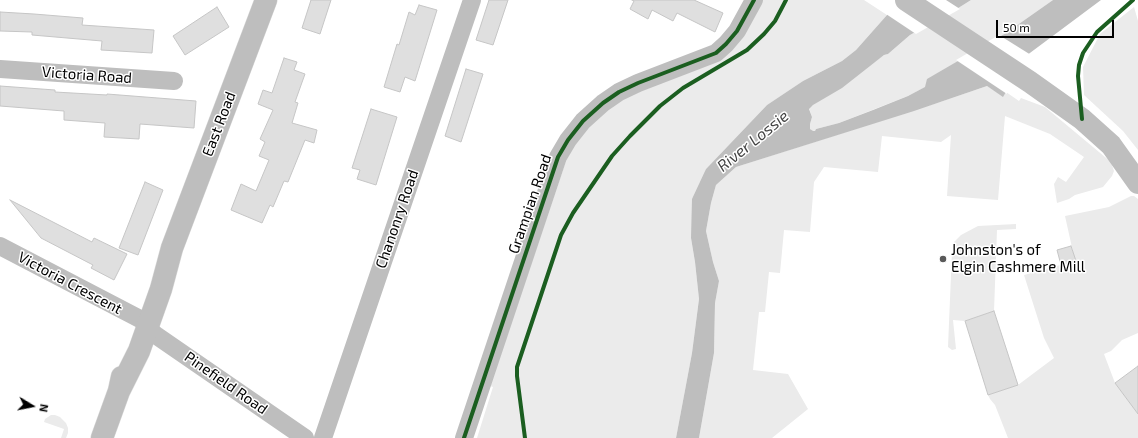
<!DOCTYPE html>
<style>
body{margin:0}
#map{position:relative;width:1138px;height:438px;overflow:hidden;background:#fff;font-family:"Exo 2",sans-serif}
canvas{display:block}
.north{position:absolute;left:12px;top:386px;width:40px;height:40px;-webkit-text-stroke:3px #fff;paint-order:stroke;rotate:100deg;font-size:11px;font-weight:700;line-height:16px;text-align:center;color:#000}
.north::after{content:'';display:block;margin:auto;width:14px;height:18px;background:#000;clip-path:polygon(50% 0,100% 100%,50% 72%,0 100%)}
.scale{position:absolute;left:996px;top:20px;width:118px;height:18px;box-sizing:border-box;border:2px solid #000;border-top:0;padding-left:5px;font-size:12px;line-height:14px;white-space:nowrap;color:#000;-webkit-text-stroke:3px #fff;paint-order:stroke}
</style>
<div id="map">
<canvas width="1138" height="438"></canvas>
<div class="north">N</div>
<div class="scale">50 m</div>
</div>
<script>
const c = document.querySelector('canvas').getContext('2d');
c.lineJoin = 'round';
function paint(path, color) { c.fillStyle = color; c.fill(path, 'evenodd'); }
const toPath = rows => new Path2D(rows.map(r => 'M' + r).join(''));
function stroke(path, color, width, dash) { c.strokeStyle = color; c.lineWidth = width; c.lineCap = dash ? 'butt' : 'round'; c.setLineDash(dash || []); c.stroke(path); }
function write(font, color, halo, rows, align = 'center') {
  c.font = font + ' "Exo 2",sans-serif'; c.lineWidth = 3; c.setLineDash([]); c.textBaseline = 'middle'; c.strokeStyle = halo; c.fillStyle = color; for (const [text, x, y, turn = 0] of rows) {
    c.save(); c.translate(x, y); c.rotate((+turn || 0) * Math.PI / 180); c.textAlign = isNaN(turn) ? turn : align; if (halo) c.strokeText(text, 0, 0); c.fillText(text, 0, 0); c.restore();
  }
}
paint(toPath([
 [761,0,864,0,887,15,856,50,842,61,803,81,767,105,706,169,691,238,695,262,699,299,692,353,676,438,477,438,493,387,490,386,566,161,575,144,588,126,622,99,716,60],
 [971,0,1053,0,1006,33,928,79,926,87,908,96,839,123,816,129,815,131,813,132,810,129,810,124,812,117,809,108,813,105,884,55,888,54,910,35,952,12],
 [1134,7,1138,21,1138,150,1123,131,1084,95,1083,67,1100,34],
 [987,86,1003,96,1006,92,1019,101,1021,98,1045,107,1111,162,1114,171,1112,176,1103,187,1075,195,1069,199,1057,203,1054,184,1058,177,1066,182,1084,157,1050,134,1005,116,998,200,947,196,951,135,941,142,882,136,878,172,824,167,814,182,810,232,784,230,780,273,769,272,765,312,759,312,753,370,788,374,808,409,772,438,699,438,714,353,715,303,719,281,713,262,706,231,711,203,716,185,736,167,943,101],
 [1131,196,1134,196,1138,199,1138,333,1122,340,1111,351,1104,354,1115,383,1138,414,1138,438,1008,438,995,405,990,399,988,395,1018,385,1054,358,1044,338,1024,275,1075,261,1065,216,1109,207],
 [1016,224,1016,229,997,230,994,311,965,321,953,320,956,349,952,350,948,347,952,251,954,242,961,235,978,226],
 [51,415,55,415,60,417,66,423,68,428,68,433,66,438,61,438,64,429,44,422,45,419]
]), '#ebebeb');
paint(toPath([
 [900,0,971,0,952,12,910,35,888,54,884,55,842,88,813,105,809,109,812,117,810,124,810,129,813,131,815,131,816,129,839,123,873,110,908,96,925,87,927,79,1006,33,1053,0,1101,0,991,82,1006,92,1003,97,987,86,914,111,736,167,716,185,711,203,706,231,713,262,719,281,715,303,714,353,699,438,676,438,692,353,699,299,695,262,691,238,692,199,706,169,767,105,803,81,842,61,856,50,887,15]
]), '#bebebe');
paint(toPath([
 [897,0,946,0,960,9,916,34,886,14],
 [999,35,1031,55,994,82,1007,91,1007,94,956,60]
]), '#fff');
const building = toPath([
 [311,0,331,0,320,34,302,28,311,0],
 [489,0,508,0,493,45,476,40,489,0],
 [632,0,694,0,723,13,715,32,677,13,673,21,652,10,648,19,630,9,634,1,632,0],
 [419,5,437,10,415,81,405,77,400,92,384,87,397,44,399,45,409,12,415,15,419,5],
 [217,7,229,27,185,55,173,36,217,7],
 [0,12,34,14,83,18,82,25,154,30,152,53,101,50,102,41,32,35,32,32,0,31,0,12],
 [284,58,297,62,294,70,305,74,295,102,298,103,292,123,317,130,314,143,305,140,288,182,284,181,273,207,270,205,262,223,231,210,241,184,256,191,269,160,259,156,265,142,260,139,273,110,258,104,263,90,272,93,284,58],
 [466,69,483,74,461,142,445,136,466,69],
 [0,86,55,90,55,92,107,95,107,94,196,101,194,128,140,124,139,139,104,137,105,123,64,120,64,111,0,106,0,86],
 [371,109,397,117,376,185,357,179,360,170,352,168,371,109],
 [145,182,163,190,138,255,119,248,145,182],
 [10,200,92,242,94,238,127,254,114,280,91,268,93,265,41,238,10,200],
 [1071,246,1076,261,1061,265,1057,250,1071,246],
 [994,311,1018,385,988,395,965,321,994,311],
 [1138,366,1138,414,1115,383,1138,366]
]);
paint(building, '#dfdfdf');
stroke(building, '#c6c6c6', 1);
const trunk = toPath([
 [119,391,139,351,161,289,172,248,266,0],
 [102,438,119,391,122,377]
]);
stroke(trunk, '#dbdbdb', 23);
stroke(toPath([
 [0,69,174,81],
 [0,246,140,319],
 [147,328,157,336,305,438],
 [323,438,472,0],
 [464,438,558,157,568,140,583,121,603,103,619,92,638,83,716,53,726,44,737,31,754,0]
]), '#bebebe', 18);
stroke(toPath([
 [906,0,1030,82,1082,119,1111,145,1138,183]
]), '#bebebe', 22);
stroke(trunk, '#bebebe', 22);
stroke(toPath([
 [1082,119,1078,76,1079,65,1083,53,1097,32,1133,0],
 [464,438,558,157,568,140,583,121,603,103,619,92,638,83,716,53,726,44,737,31,754,0],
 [525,438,517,376,517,367,561,235,573,213,612,156,630,136,660,106,683,88,747,50,764,34,775,21,786,0]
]), '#1b5e20', 4);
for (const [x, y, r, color] of [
 [943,259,4,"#595959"]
]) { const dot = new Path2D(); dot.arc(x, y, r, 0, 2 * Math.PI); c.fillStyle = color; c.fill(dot); stroke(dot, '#fff', 1.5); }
write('15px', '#000', '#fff', [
 ["Victoria Road",87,75,4],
 ["East Road",219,124,-69],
 ["Grampian Road",530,204,-71],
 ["Chanonry Road",397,219,-71],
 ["Victoria Crescent",70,283,28],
 ["Pinefield Road",226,383,35]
]);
write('15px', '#000', '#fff', [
 ["Johnston's of",951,250],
 ["Elgin Cashmere Mill",951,267]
], 'left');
write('italic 16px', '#434343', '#fff', [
 ["River Lossie",753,141,-39]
]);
</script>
